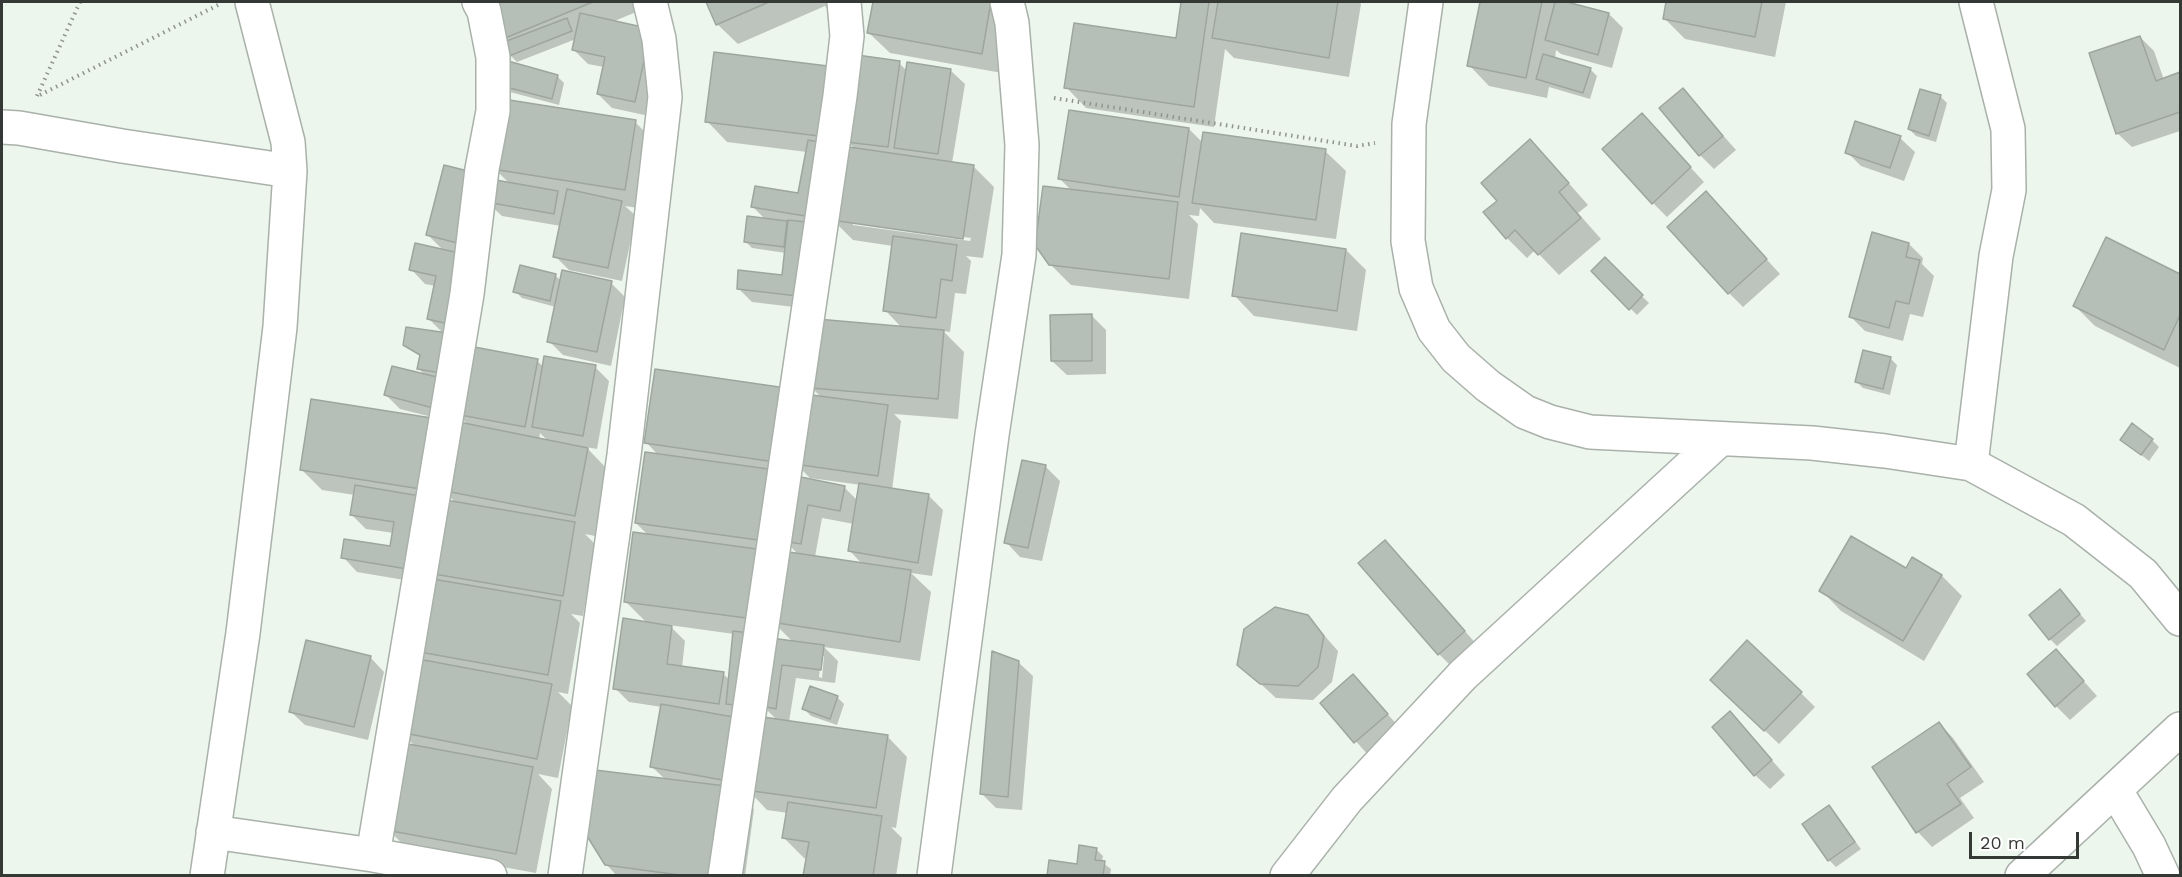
<!DOCTYPE html>
<style>
body{margin:0}
#map{position:relative;width:2182px;height:877px;overflow:hidden;background:#ecf6ed;font-family:"Work Sans",sans-serif}
canvas{display:block}
.frame{position:absolute;inset:0;border:3px solid #353935;pointer-events:none}
.scale{position:absolute;left:1969px;top:832px;width:110px;height:27px;box-sizing:border-box;border:3px solid #353935;border-top:0;padding-left:8px;font-size:18px;line-height:21px;white-space:nowrap;color:#353935;-webkit-text-stroke:4px #fff;paint-order:stroke}
</style>
<div id="map">
<canvas width="2182" height="877"></canvas>
<div class="frame"></div>
<div class="scale">20 m</div>
</div>
<script>
const c = document.querySelector('canvas').getContext('2d');
c.lineJoin = 'round';
function paint(path, color) { c.fillStyle = color; c.fill(path, 'evenodd'); }
const toPath = rows => new Path2D(rows.map(r => 'M' + r).join(''));
function stroke(path, color, width, dash) { c.strokeStyle = color; c.lineWidth = width; c.lineCap = dash ? 'butt' : 'round'; c.setLineDash(dash || []); c.stroke(path); }
paint(toPath([
 [483,2,638,2,641,10,612,22,650,30,649,116,612,108,598,94,604,67,588,64,573,49,576,39,517,62,510,55],
 [707,2,852,2,837,19,825,6,738,44,717,24],
 [874,2,1000,2,1002,73,890,53,869,33],
 [1183,2,1359,2,1361,4,1349,77,1234,58,1225,49,1214,127,1086,108,1066,87,1177,40],
 [1482,2,1567,2,1609,14,1623,28,1612,68,1561,54,1556,50,1555,59,1590,69,1597,76,1590,99,1549,87,1547,98,1489,86,1469,65],
 [1668,2,1786,2,1775,57,1685,39,1664,18],
 [2140,37,2154,51,2164,80,2180,74,2180,131,2132,147,2117,133],
 [899,63,907,71,950,70,965,84,952,163,973,166,994,187,983,258,966,256,971,261,966,294,955,293,950,332,943,331,964,352,958,419,894,414,901,421,892,490,929,496,943,510,932,576,911,573,931,592,920,661,824,647,838,661,835,683,796,678,789,722,887,736,907,757,896,828,891,827,902,838,896,876,804,876,807,859,804,858,784,838,788,813,767,810,747,789,738,794,754,809,745,876,617,876,606,864,666,780,651,766,662,707,629,702,615,688,647,623,625,601,649,536,636,523,659,456,646,442,822,398,812,388,902,328,885,310,893,246,853,240,833,220,819,310,752,302,738,288,783,277,786,253,752,248,745,241,766,220,753,207,799,195,807,152,727,142,707,121,835,68],
 [849,143,856,150,848,148],
 [853,222,971,238,970,241,853,225],
 [797,465,810,478,861,485,858,501,844,487,795,478],
 [822,518,854,524,850,551,863,565,815,557],
 [788,544,799,555,786,553],
 [669,625,734,634,730,680,723,674,682,667,685,641],
 [776,625,793,642,774,640],
 [821,656,824,656,822,678,819,677],
 [763,706,778,721,755,736],
 [557,76,564,83,559,105,510,92,503,85],
 [1683,90,1736,150,1714,169,1700,155],
 [1940,96,1947,103,1936,142,1916,136,1909,129],
 [1642,115,1704,182,1667,217,1653,203],
 [635,122,655,142,645,209,625,206,636,216,622,281,569,270,555,256,561,226,502,216,489,204,448,379,537,361,544,367,595,367,609,381,597,449,586,447,608,470,595,536,585,534,595,544,583,616,571,614,580,623,568,694,558,692,572,706,558,778,538,774,552,789,536,873,408,850,388,829,415,746,400,732,427,662,416,651,428,584,357,572,343,557,391,548,394,533,366,529,352,515,355,495,322,490,302,470,427,418,428,416,400,409,386,395,426,376,419,369,422,357,405,345,444,334,429,319,436,286,425,284,411,269,444,251,428,235,510,184,494,168],
 [457,414,469,426,451,422],
 [540,433,549,442,539,440],
 [449,496,456,503,448,502],
 [429,572,439,582,428,580],
 [1189,129,1203,143,1325,151,1346,171,1336,239,1214,223,1200,208,1199,216,1189,215,1198,224,1189,299,1071,285,1050,264,1072,191,1060,179],
 [1900,138,1915,152,1904,181,1861,166,1847,152],
 [1550,162,1588,205,1578,213,1601,239,1559,275,1535,250,1527,258,1507,238],
 [1706,193,1780,274,1743,307,1729,293],
 [2106,239,2180,275,2180,368,2095,326,2075,306],
 [1909,244,1923,258,1922,264,1934,276,1923,317,1910,314,1903,341,1865,331,1851,317],
 [1346,250,1366,270,1357,331,1254,316,1234,295],
 [1605,260,1649,303,1637,315,1593,271],
 [556,276,561,281,611,283,625,297,611,366,563,355,549,341,556,307,522,298,515,291],
 [1092,316,1106,330,1106,374,1067,375,1052,361],
 [1890,358,1897,365,1890,395,1863,388,1856,381],
 [2122,440,2152,440,2159,447,2149,461],
 [1045,466,1060,481,1042,561,1020,557,1006,542],
 [1399,556,1478,646,1453,668,1439,654],
 [1913,559,1942,576,1962,596,1924,661,1841,611,1821,590,1907,571],
 [2067,598,2086,621,2057,646,2050,639],
 [1307,616,1338,651,1332,682,1313,700,1276,698,1239,664],
 [370,657,384,672,368,740,305,725,290,711],
 [1018,662,1033,676,1022,810,996,808,982,794],
 [2070,666,2097,696,2070,720,2056,706],
 [1353,676,1401,729,1369,756,1322,703],
 [1801,693,1815,707,1779,744,1726,694],
 [837,697,844,704,837,725,811,716,804,709],
 [1730,713,1785,775,1770,789,1755,775],
 [1939,723,1953,738,1984,782,1960,798,1974,818,1932,847,1918,832,1874,768],
 [1829,807,1861,849,1836,867,1829,860],
 [1096,849,1103,856,1102,862,1111,869,1110,876,1048,876,1078,866]
]), '#0003');
const building = toPath([
 [482,2,593,2,498,41,482,2],
 [706,2,769,2,716,25,706,2],
 [873,2,991,2,982,54,867,33,873,2],
 [1181,2,1209,2,1194,107,1064,88,1074,23,1176,38,1181,2],
 [1218,2,1338,2,1329,58,1212,38,1218,2],
 [1480,2,1542,2,1526,78,1467,66,1480,2],
 [1555,2,1567,2,1609,13,1598,55,1545,40,1555,2],
 [1666,2,1762,2,1755,37,1663,19,1666,2],
 [580,13,651,29,635,102,597,94,605,57,572,50,580,13],
 [567,18,572,31,509,56,504,42,567,18],
 [2140,36,2156,81,2180,72,2180,112,2116,134,2089,53,2140,36],
 [714,52,836,67,827,137,705,122,714,52],
 [1543,54,1591,68,1583,93,1536,79,1543,54],
 [857,55,900,61,888,147,846,142,857,55],
 [508,61,558,75,552,99,502,86,508,61],
 [907,62,951,69,938,154,894,148,907,62],
 [1683,88,1723,136,1699,156,1659,108,1683,88],
 [1920,89,1941,95,1929,136,1908,129,1920,89],
 [503,99,636,120,625,190,492,169,503,99],
 [1069,110,1189,128,1179,197,1058,179,1069,110],
 [1642,113,1691,167,1652,204,1602,149,1642,113],
 [1855,121,1901,136,1890,168,1845,153,1855,121],
 [1203,132,1326,149,1316,220,1192,203,1203,132],
 [1530,139,1569,183,1559,192,1581,218,1538,255,1515,230,1506,239,1483,212,1497,201,1481,183,1530,139],
 [808,140,831,144,817,218,751,207,755,186,798,193,808,140],
 [842,146,974,165,963,239,831,220,842,146],
 [444,165,480,174,461,244,426,235,444,165],
 [490,179,558,191,554,214,486,202,490,179],
 [1043,186,1178,202,1169,279,1049,265,1035,245,1043,186],
 [567,189,622,201,608,268,553,257,567,189],
 [1706,191,1767,259,1728,294,1667,227,1706,191],
 [747,216,787,221,784,247,744,242,747,216],
 [788,220,815,223,806,297,737,289,738,270,782,275,788,220],
 [1872,232,1909,243,1906,257,1920,260,1909,304,1896,301,1889,328,1849,317,1872,232],
 [1241,233,1346,249,1337,311,1232,296,1241,233],
 [893,236,957,245,952,281,941,279,936,318,883,311,893,236],
 [2106,237,2180,274,2180,315,2164,350,2073,306,2106,237],
 [415,243,468,255,453,325,427,319,436,276,409,270,415,243],
 [1605,257,1643,295,1629,310,1591,271,1605,257],
 [520,265,556,274,550,301,513,292,520,265],
 [562,270,612,281,597,352,547,342,562,270],
 [1092,314,1092,361,1051,361,1050,315,1092,314],
 [817,319,944,330,938,399,811,388,817,319],
 [406,327,448,333,441,373,417,369,420,355,403,345,406,327],
 [469,346,538,359,525,427,455,414,469,346],
 [1863,350,1891,357,1883,389,1855,382,1863,350],
 [544,356,596,365,583,436,532,427,544,356],
 [392,366,445,379,437,409,384,395,392,366],
 [655,369,786,388,775,462,644,443,655,369],
 [804,394,888,405,878,476,794,464,804,394],
 [311,399,438,419,427,490,300,470,311,399],
 [454,421,588,448,575,516,440,490,454,421],
 [2132,423,2153,439,2141,455,2120,440,2132,423],
 [645,452,776,470,765,541,635,523,645,452],
 [1022,460,1046,465,1028,548,1004,543,1022,460],
 [796,476,845,486,840,511,808,505,801,544,783,541,796,476],
 [859,483,929,494,918,563,848,551,859,483],
 [355,485,426,497,413,570,341,558,344,539,390,546,394,522,350,515,355,485],
 [440,499,575,522,563,596,428,573,440,499],
 [633,532,764,550,754,619,624,602,633,532],
 [1851,536,1906,568,1912,557,1942,575,1903,641,1819,591,1851,536],
 [1385,540,1465,631,1438,655,1358,563,1385,540],
 [782,551,911,570,900,642,771,622,782,551],
 [427,578,561,601,548,675,414,651,427,578],
 [2060,589,2080,614,2049,640,2029,615,2060,589],
 [1275,607,1308,615,1324,636,1318,667,1298,686,1260,684,1237,665,1244,629,1275,607],
 [623,618,672,626,667,664,724,672,719,704,613,689,623,618],
 [733,631,750,633,743,706,726,704,733,631],
 [771,638,824,645,821,670,782,665,776,709,761,706,771,638],
 [306,640,371,656,354,727,289,712,306,640],
 [1747,640,1802,692,1764,731,1710,680,1747,640],
 [2056,649,2084,681,2055,707,2027,674,2056,649],
 [992,651,1019,661,1008,797,980,794,992,651],
 [413,658,552,684,537,759,399,732,413,658],
 [1353,674,1388,714,1354,743,1320,703,1353,674],
 [810,686,838,696,830,719,802,709,810,686],
 [661,704,739,718,728,781,650,767,661,704],
 [1730,711,1772,760,1754,776,1712,727,1730,711],
 [756,716,888,735,876,808,745,790,756,716],
 [1939,722,1971,767,1947,784,1961,804,1916,833,1872,767,1939,722],
 [403,743,533,767,516,854,386,830,403,743],
 [595,770,734,787,723,876,687,876,605,865,587,836,595,770],
 [788,802,882,816,873,876,803,876,809,842,782,838,788,802],
 [1829,805,1855,842,1828,861,1802,824,1829,805],
 [1079,845,1097,848,1095,860,1105,861,1103,876,1047,876,1049,860,1077,864,1079,845]
]);
paint(building, '#b6bfb7');
stroke(building, '#9da69e', 1.5);
const street = toPath([
 [1426,2,1409,124,1408,241,1416,288,1434,330,1456,358,1488,386,1525,412,1550,422,1590,432,1812,443,1885,451,1971,464,2074,520,2143,574,2180,619],
 [2,127,19,128,122,146,290,171],
 [1971,464,1996,256,2009,190,2008,129,1976,2],
 [2116,791,2149,846,2163,876],
 [213,832,373,855,490,876],
 [373,855,467,294,482,169,493,111,493,57,484,11,479,2],
 [207,876,243,633,280,327,290,171,288,142,252,2],
 [565,876,624,455,665,97,659,39,650,2],
 [725,876,840,96,847,36,844,2],
 [934,876,992,435,1019,255,1022,145,1012,23,1007,2],
 [1287,876,1347,799,1463,675,1720,439]
]);
const secondary = toPath([
 [2022,876,2180,729]
]);
stroke(street, '#a9b1aa', 36);
stroke(secondary, '#a9b1aa', 36);
stroke(toPath([
 [40,95,218,5],
 [37,96,80,2],
 [1054,98,1357,146,1375,143]
]), '#8e958e', 4, [1.5, 4.5]);
stroke(street, '#fff', 33);
stroke(secondary, '#fff', 33);
</script>
